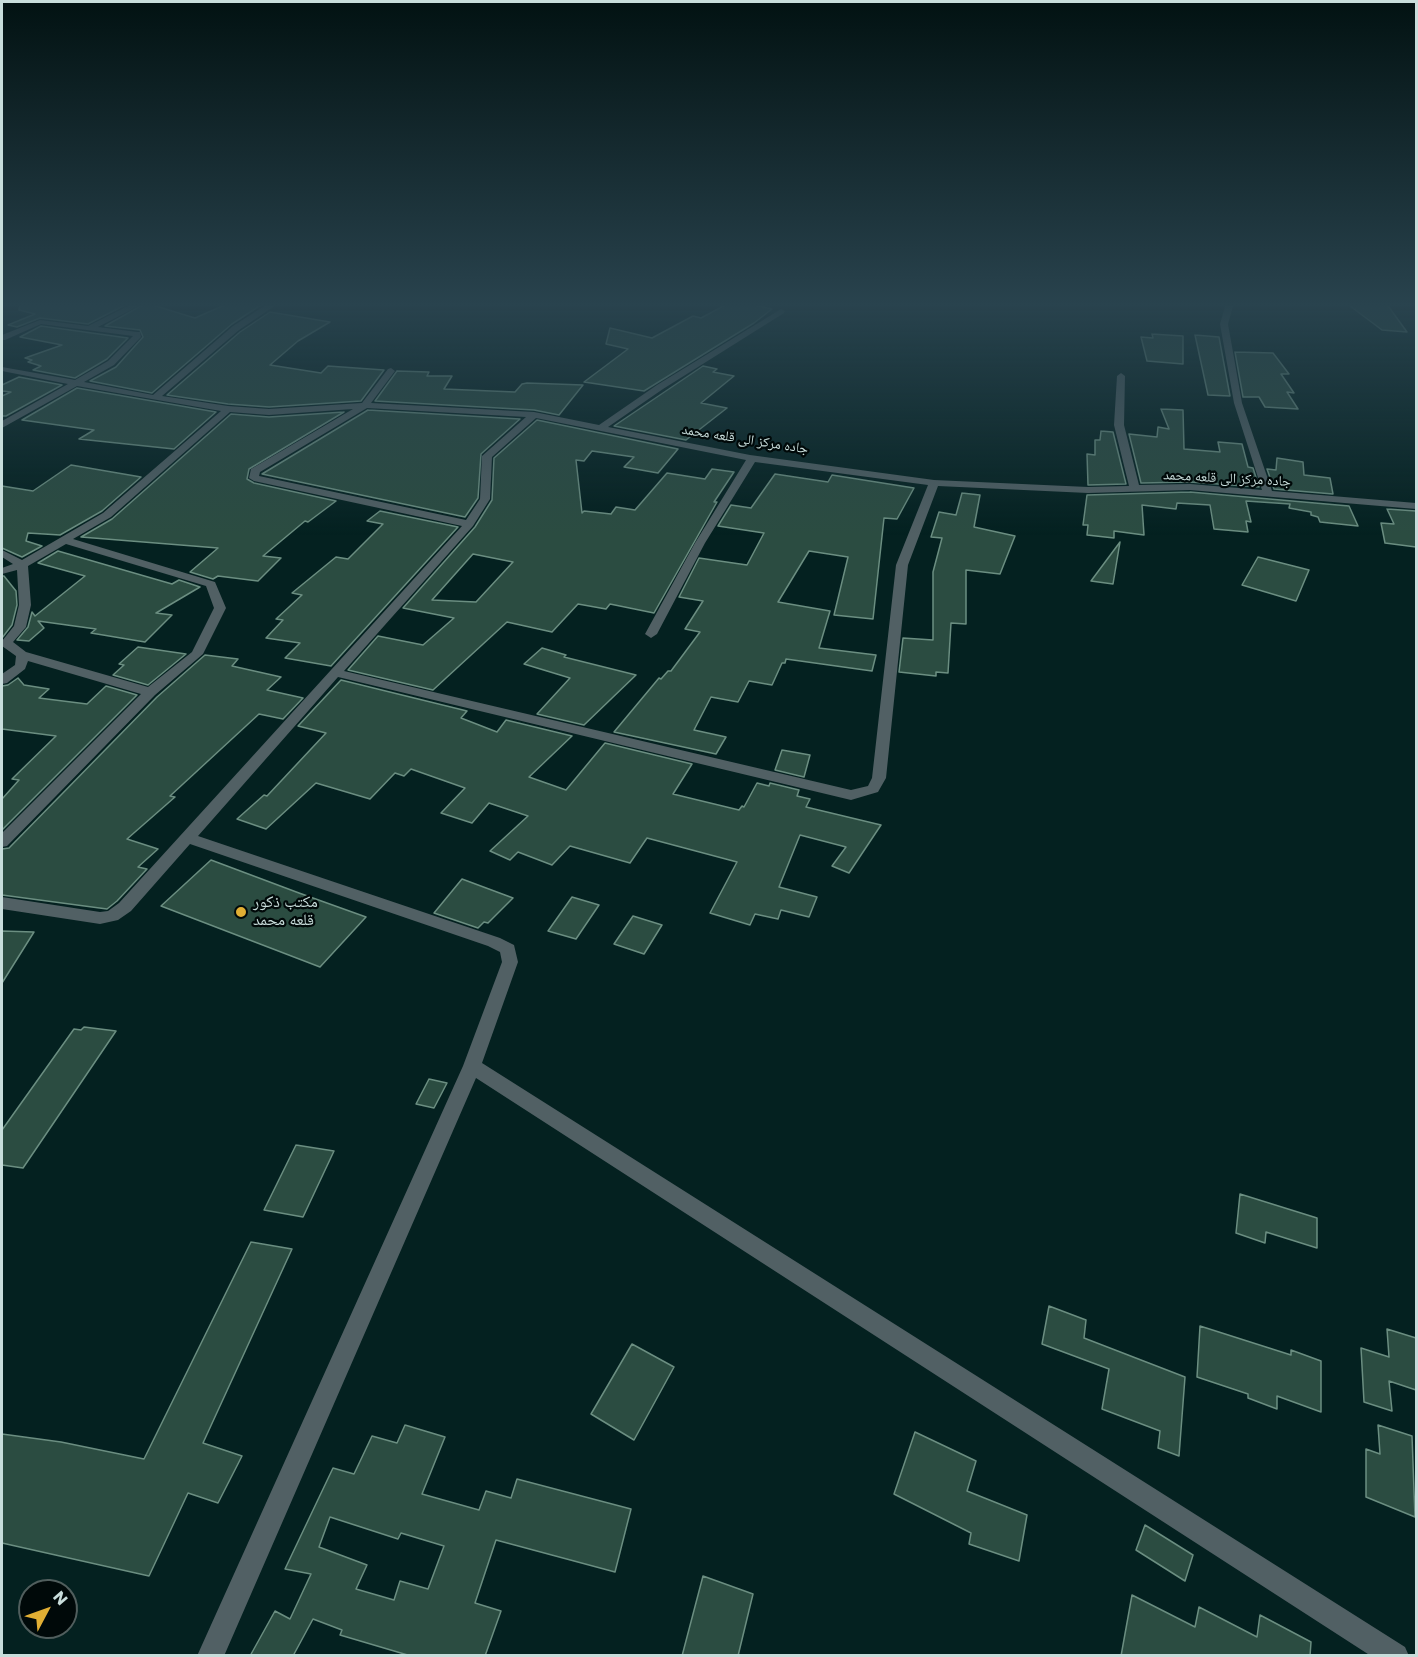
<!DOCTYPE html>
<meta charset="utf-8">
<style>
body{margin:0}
#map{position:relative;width:1418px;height:1657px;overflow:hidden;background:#042120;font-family:Poppins,sans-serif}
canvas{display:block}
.frame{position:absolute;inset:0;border:3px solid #c8dddb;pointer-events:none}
.north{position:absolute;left:18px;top:1579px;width:60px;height:60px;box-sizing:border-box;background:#000909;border:2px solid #505e5d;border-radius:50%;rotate:49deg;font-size:16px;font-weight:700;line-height:24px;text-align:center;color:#c8dddb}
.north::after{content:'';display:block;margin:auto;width:21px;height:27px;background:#e1af34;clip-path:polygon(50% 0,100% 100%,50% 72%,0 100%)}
</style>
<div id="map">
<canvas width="1418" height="1657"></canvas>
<div class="frame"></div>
<div class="north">N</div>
</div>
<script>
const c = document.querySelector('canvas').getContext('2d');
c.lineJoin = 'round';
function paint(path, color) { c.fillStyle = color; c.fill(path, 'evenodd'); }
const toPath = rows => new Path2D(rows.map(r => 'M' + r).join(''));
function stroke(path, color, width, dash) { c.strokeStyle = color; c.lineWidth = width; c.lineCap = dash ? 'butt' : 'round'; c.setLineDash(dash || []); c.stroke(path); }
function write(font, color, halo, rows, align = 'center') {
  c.font = font + ' Poppins,"Noto Naskh Arabic",sans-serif'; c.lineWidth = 4.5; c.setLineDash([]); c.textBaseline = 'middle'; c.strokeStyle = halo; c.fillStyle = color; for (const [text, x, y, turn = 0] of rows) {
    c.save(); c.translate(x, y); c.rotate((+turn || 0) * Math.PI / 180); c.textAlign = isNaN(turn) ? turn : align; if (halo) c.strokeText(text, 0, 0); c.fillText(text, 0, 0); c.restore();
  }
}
const building = toPath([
 [20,303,129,303,88,324,40,318,17,327,8,325,35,314,19,310,20,303],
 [146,303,195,318,229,303,264,303,232,324,152,393,90,381,116,367,143,337,140,330,105,326,146,303],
 [729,303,746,303,772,309,754,323,644,391,584,382,628,349,606,344,610,328,652,338,693,316,701,318,729,303],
 [1346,303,1386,303,1407,332,1382,330,1346,303],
 [270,312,330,322,298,341,270,365,321,373,328,366,384,370,361,401,269,407,228,404,167,395,240,332,270,312],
 [41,326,128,338,107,359,75,378,33,370,41,366,28,362,32,360,25,358,62,345,20,337,41,326],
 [1152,334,1183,336,1183,364,1147,361,1141,337,1153,338,1152,334],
 [1195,335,1219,337,1230,396,1208,395,1195,335],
 [1235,352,1273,353,1289,374,1281,374,1294,393,1287,392,1298,409,1265,407,1259,397,1243,397,1235,352],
 [703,366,717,369,713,372,734,376,701,403,727,408,686,440,614,426,703,366],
 [397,371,429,372,427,376,452,376,444,389,515,392,522,384,527,383,583,385,559,415,534,410,375,401,397,371],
 [19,377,62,385,6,416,2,416,2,396,11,392,2,391,2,385,19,377],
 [77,388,216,412,174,449,79,439,94,430,22,420,77,388],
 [1161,409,1183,410,1184,449,1220,452,1218,442,1242,444,1248,467,1253,468,1259,487,1190,482,1141,483,1129,434,1157,437,1158,427,1169,429,1161,409],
 [368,410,520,419,481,454,478,498,465,517,262,474,368,410],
 [344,412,249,469,247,479,254,483,336,501,308,522,305,521,263,556,281,558,258,581,218,576,213,579,190,572,218,548,81,537,112,519,231,414,269,417,344,412],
 [537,420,678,449,658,473,624,467,634,457,592,451,584,461,576,460,582,513,584,511,611,514,616,507,635,510,667,473,705,479,712,469,734,472,714,502,717,502,654,613,610,604,606,609,578,604,552,632,507,622,433,690,348,670,378,636,423,645,454,618,403,608,475,527,492,500,494,458,537,420],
 [473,554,513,562,476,602,432,600,473,554],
 [1101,431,1113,432,1126,484,1088,485,1087,454,1095,455,1095,440,1100,440,1101,431],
 [1277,458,1303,462,1304,475,1330,478,1333,494,1274,489,1267,469,1276,470,1277,458],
 [71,465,141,477,102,511,60,535,28,533,26,541,42,546,22,557,2,548,2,486,33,491,71,465],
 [775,474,828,482,832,475,914,488,897,519,884,518,873,619,834,615,848,557,809,551,778,602,830,611,819,648,876,655,872,671,786,659,785,663,782,663,772,685,749,681,738,702,711,697,694,730,726,737,716,754,614,732,659,678,661,679,668,671,671,671,700,632,685,629,703,601,679,597,699,558,747,565,764,533,718,526,731,505,751,508,775,474],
 [1190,492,1349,506,1358,526,1320,522,1318,517,1311,515,1311,512,1289,508,1290,504,1246,501,1251,522,1246,521,1248,532,1214,529,1210,505,1177,503,1176,509,1142,505,1144,535,1114,531,1114,538,1087,535,1088,525,1083,525,1087,495,1190,492],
 [962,493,980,495,974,527,1015,536,1000,574,966,570,966,624,951,623,948,673,936,672,936,676,899,672,903,638,933,640,933,572,942,538,931,537,939,512,956,515,962,493],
 [1387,509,1416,511,1416,547,1385,543,1381,523,1394,524,1387,509],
 [380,511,458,527,331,666,285,658,300,643,266,638,283,620,276,619,302,595,292,593,336,557,348,559,383,524,367,521,380,511],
 [1120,542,1113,584,1091,581,1120,542],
 [58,551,172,584,179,580,200,587,156,613,172,615,145,642,91,633,96,629,38,621,44,628,29,641,17,640,28,627,32,612,35,616,85,576,38,563,58,551],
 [1258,557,1309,570,1296,601,1242,585,1258,557],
 [2,576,4,576,16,591,17,605,12,625,2,638,2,576],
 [138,647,186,654,148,685,113,675,124,665,119,664,138,647],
 [542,648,566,655,564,657,636,675,584,725,537,714,570,678,524,664,542,648],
 [205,655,238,659,232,666,281,677,267,690,303,698,283,719,259,714,170,796,175,797,127,839,158,849,138,867,147,869,117,901,107,909,2,895,2,849,9,848,157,697,205,655],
 [18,678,24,685,49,689,39,698,87,704,106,686,137,695,2,830,2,799,19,780,12,779,56,736,2,729,2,686,8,685,18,678],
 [341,680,467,711,461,718,497,732,506,720,572,736,529,777,566,790,605,743,692,764,673,794,739,810,742,806,744,807,757,783,769,786,770,783,799,790,797,796,810,799,806,807,881,825,849,873,832,866,846,847,800,835,779,887,817,897,809,917,781,910,778,919,755,914,750,925,710,913,737,862,647,838,630,863,570,846,552,865,518,852,510,860,490,851,528,816,489,803,472,823,441,813,465,788,411,769,404,776,395,773,370,799,316,783,266,829,237,819,264,795,267,796,326,733,298,726,341,680],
 [782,750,810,755,804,777,775,770,782,750],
 [211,860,299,893,366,917,320,967,161,906,211,860],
 [462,879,513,898,488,923,484,922,478,928,434,913,462,879],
 [572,897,599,905,576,939,548,931,572,897],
 [633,916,662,925,644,954,614,944,633,916],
 [2,931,34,932,2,983,2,931],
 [84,1027,116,1031,23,1168,2,1165,2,1130,74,1029,81,1030,84,1027],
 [429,1079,447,1083,434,1108,416,1104,429,1079],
 [296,1145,334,1151,303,1217,264,1210,296,1145],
 [1240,1194,1317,1218,1317,1248,1266,1232,1265,1243,1236,1233,1240,1194],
 [251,1242,292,1249,203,1443,242,1456,218,1503,188,1493,149,1576,2,1543,2,1434,61,1442,144,1459,251,1242],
 [1049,1306,1086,1320,1084,1338,1185,1377,1179,1456,1158,1448,1160,1431,1102,1409,1109,1369,1042,1344,1049,1306],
 [1200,1326,1291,1355,1291,1350,1321,1361,1321,1412,1277,1396,1277,1409,1248,1398,1248,1394,1197,1377,1200,1326],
 [1387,1329,1416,1338,1416,1390,1389,1381,1392,1411,1364,1402,1361,1348,1389,1357,1387,1329],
 [632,1344,674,1367,634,1440,591,1414,632,1344],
 [405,1425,445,1437,422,1494,479,1510,486,1491,511,1498,517,1479,631,1509,615,1572,496,1540,475,1603,501,1611,485,1656,411,1656,340,1635,342,1630,313,1619,293,1656,250,1656,275,1611,290,1619,311,1574,285,1569,333,1468,354,1474,372,1436,397,1443,405,1425],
 [330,1517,398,1539,401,1533,444,1546,428,1589,400,1581,394,1600,356,1589,367,1565,319,1547,330,1517],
 [1378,1425,1412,1436,1415,1517,1366,1497,1366,1449,1380,1454,1378,1425],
 [915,1432,976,1461,967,1491,1027,1515,1019,1561,969,1544,971,1533,894,1494,915,1432],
 [1145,1525,1193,1555,1185,1581,1136,1550,1145,1525],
 [703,1576,753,1594,738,1656,682,1656,703,1576],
 [1132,1595,1195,1627,1199,1607,1257,1637,1260,1615,1311,1642,1310,1656,1121,1656,1132,1595]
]);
paint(building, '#2b4c41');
stroke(building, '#6b8e81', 1.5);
paint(toPath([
 [134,303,144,303,98,327,137,332,140,332,141,337,114,365,84,382,153,395,233,326,269,303,279,303,239,330,162,396,228,406,269,409,362,403,388,369,391,368,395,371,371,403,534,412,599,425,657,385,781,309,785,311,784,313,663,389,608,427,750,455,934,480,1088,487,1129,486,1114,425,1117,376,1121,373,1125,376,1124,425,1139,485,1190,484,1262,490,1234,403,1220,324,1226,303,1234,303,1228,324,1242,403,1272,491,1416,503,1416,509,1190,490,1088,493,938,486,908,565,886,778,878,792,851,800,338,677,198,836,500,938,514,945,518,962,482,1063,1405,1647,1409,1656,1371,1656,476,1078,224,1656,197,1656,463,1066,502,962,500,952,488,946,190,844,131,911,118,920,100,924,2,909,2,897,100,912,108,911,119,903,462,526,254,481,249,478,251,469,353,409,269,415,230,412,111,517,73,539,215,582,226,608,203,654,155,695,7,846,2,847,2,833,141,694,28,661,25,669,7,683,2,684,2,674,15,665,16,656,2,646,2,641,14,626,19,605,17,570,2,574,2,568,13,564,2,557,2,550,22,560,103,513,221,411,77,386,2,428,2,421,68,384,2,371,2,367,75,380,108,361,133,336,41,324,5,340,2,340,2,335,40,320,88,326,134,303],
 [367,408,526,417,482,456,480,499,466,520,259,476,260,472,367,408],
 [536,418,746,460,695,543,645,634,651,638,657,634,705,543,755,462,928,485,896,565,872,778,868,786,851,790,344,671,473,526,490,499,492,457,536,418],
 [66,544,206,586,214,608,192,652,148,687,26,652,13,642,26,627,31,605,28,566,66,544]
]), '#516064');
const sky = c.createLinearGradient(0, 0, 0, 535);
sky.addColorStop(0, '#021212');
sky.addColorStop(0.57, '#29434e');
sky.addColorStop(1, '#29434e00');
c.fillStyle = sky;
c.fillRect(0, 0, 1418, 535);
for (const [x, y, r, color] of [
 [241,912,6,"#e1af34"]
]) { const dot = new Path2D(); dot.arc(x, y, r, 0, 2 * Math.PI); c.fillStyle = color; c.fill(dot); stroke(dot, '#000909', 2); }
write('14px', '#c8dddb', '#000909', [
 ["جاده مرکز الی قلعه محمد",745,440,9],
 ["جاده مرکز الی قلعه محمد",1227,479,3]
]);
write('16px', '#c8dddb', '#000909', [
 ["مکتب ذکور",253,903],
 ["قلعه محمد",253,921]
], 'left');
</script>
